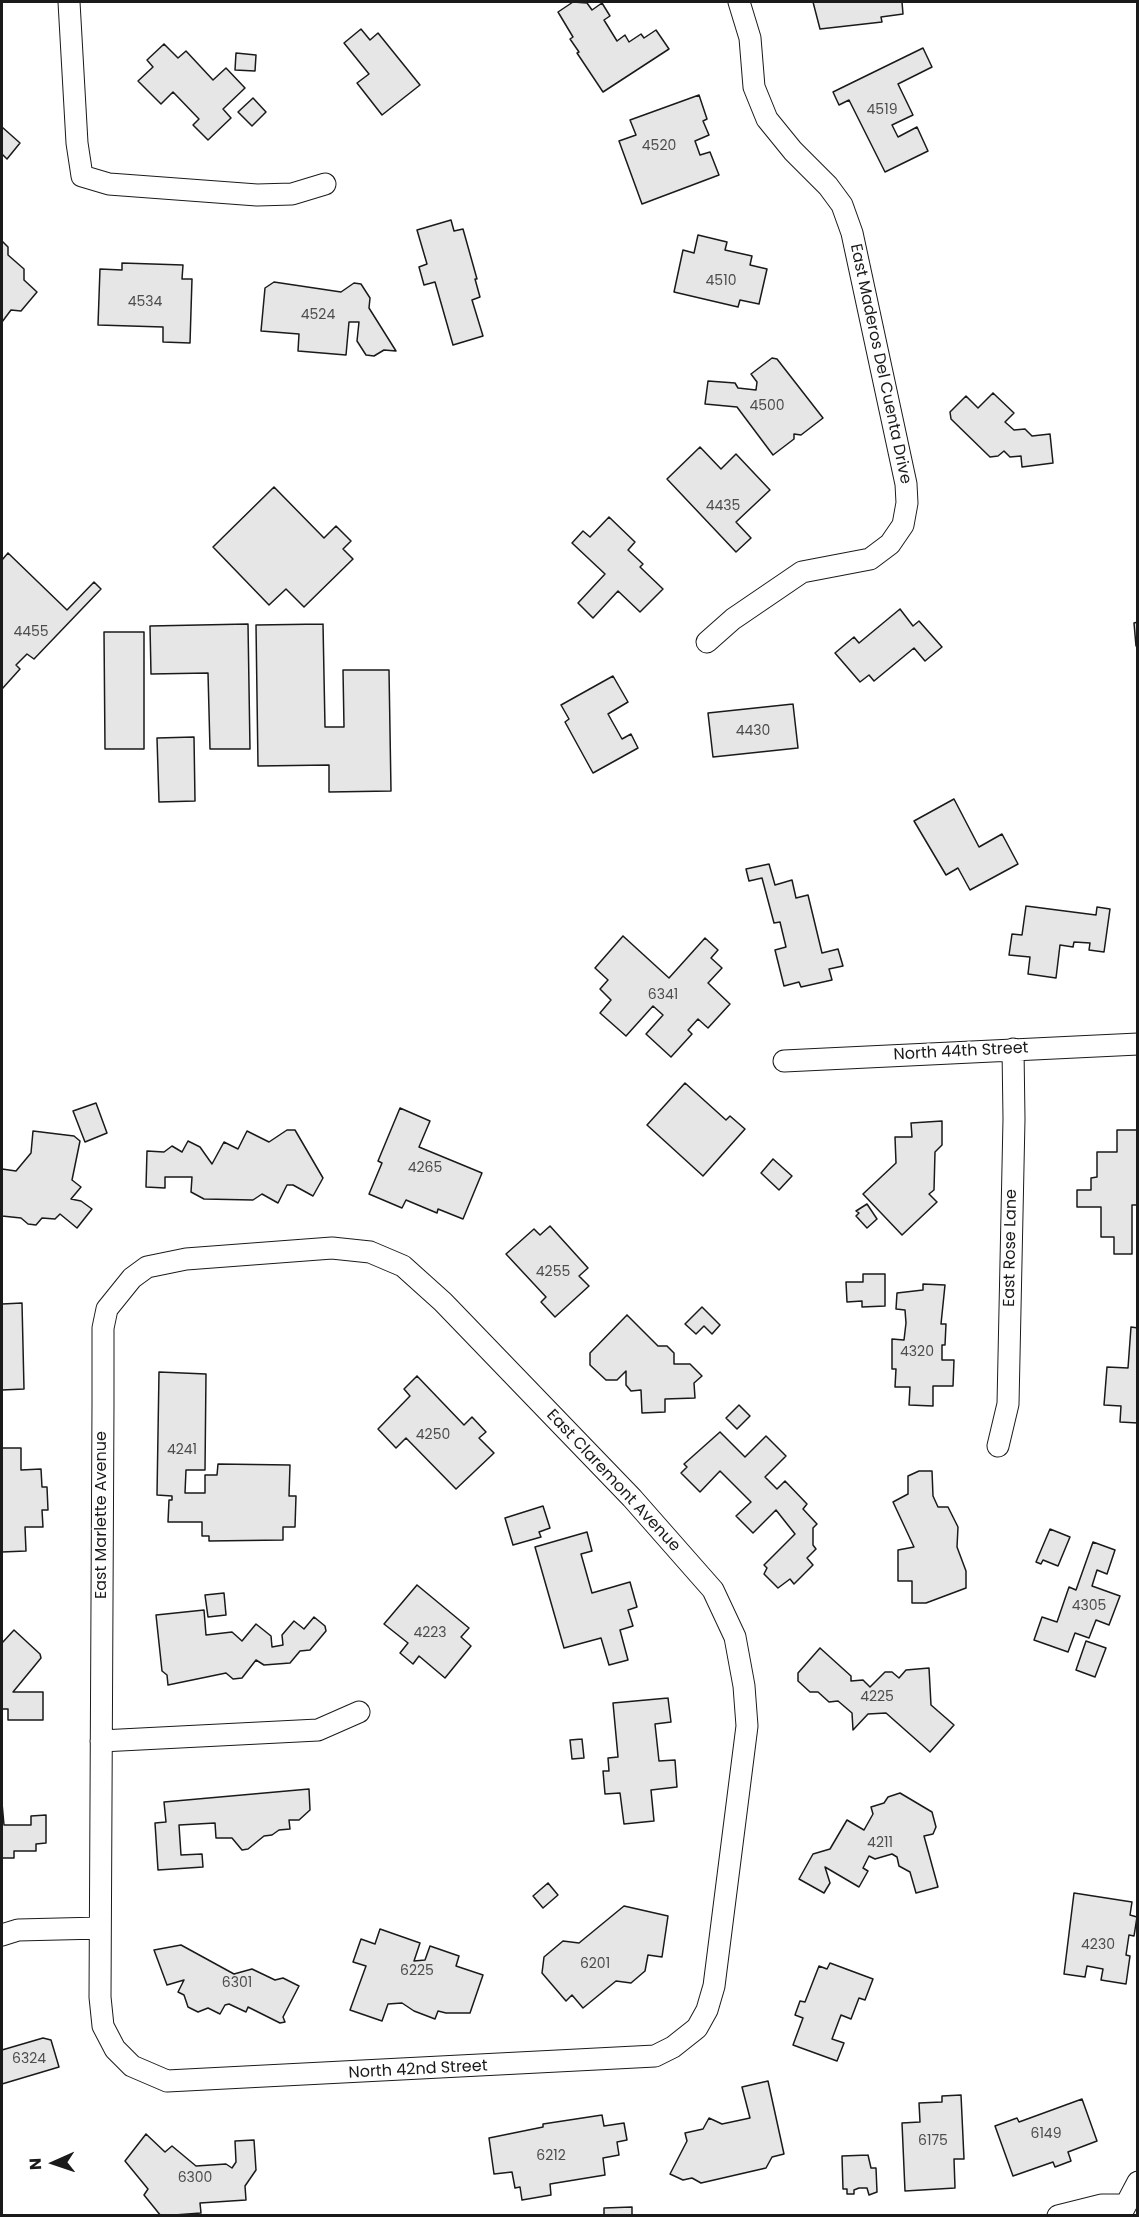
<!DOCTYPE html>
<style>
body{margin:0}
#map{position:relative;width:1139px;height:2217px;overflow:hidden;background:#fff;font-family:Poppins,sans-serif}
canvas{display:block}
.frame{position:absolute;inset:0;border:3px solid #1a1a1a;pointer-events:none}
.north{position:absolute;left:24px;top:2133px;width:60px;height:60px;-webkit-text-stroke:4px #fff;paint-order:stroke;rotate:267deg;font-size:16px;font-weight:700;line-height:24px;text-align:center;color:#1a1a1a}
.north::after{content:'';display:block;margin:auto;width:21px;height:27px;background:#1a1a1a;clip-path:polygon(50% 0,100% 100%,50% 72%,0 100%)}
</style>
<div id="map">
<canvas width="1139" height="2217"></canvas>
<div class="frame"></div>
<div class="north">N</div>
</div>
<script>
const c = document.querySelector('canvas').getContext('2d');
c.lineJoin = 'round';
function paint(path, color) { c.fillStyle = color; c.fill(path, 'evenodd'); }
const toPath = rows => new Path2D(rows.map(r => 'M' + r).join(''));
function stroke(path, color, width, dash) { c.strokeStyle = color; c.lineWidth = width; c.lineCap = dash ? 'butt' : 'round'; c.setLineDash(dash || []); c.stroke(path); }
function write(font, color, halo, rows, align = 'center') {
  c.font = font + ' Poppins,sans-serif'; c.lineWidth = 4.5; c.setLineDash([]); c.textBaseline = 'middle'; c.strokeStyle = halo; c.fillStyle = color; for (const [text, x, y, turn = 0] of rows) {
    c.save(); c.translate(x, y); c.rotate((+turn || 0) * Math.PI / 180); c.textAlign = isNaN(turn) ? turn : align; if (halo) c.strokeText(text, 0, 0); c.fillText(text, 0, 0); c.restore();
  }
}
const building = toPath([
 [573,2,587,3,592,10,602,3,610,16,604,20,617,41,625,35,629,42,641,34,644,38,656,30,669,49,603,92,577,53,579,52,570,39,573,37,558,12,573,2],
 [813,2,902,2,903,14,881,17,882,22,820,29,813,2],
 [361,29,370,40,378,33,420,85,382,115,357,83,369,74,344,43,361,29],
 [164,44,178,58,186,51,213,80,226,68,245,88,223,109,231,118,208,140,193,125,199,119,173,92,161,104,138,81,153,67,147,60,164,44],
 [923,48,932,67,898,84,913,115,892,125,898,137,917,127,928,151,885,172,849,100,839,105,833,92,923,48],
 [236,53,256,55,255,71,235,70,236,53],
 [699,95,707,119,703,121,709,135,695,141,700,155,710,152,719,175,642,204,619,141,636,135,630,120,699,95],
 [253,98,266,112,252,126,238,112,253,98],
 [2,127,20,143,7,159,2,154,2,127],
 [451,220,454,231,463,229,477,279,475,279,480,297,472,300,483,336,453,345,435,282,424,285,419,267,427,264,417,230,451,220],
 [698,235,727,242,725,250,752,256,750,265,767,269,759,304,740,300,738,307,674,292,683,250,694,253,698,235],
 [2,241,8,247,8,255,24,269,24,280,37,292,21,311,11,310,2,322,2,241],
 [122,263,183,265,182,279,192,279,190,343,163,342,163,327,98,325,100,269,122,270,122,263],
 [274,282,341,292,354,283,361,284,370,298,369,308,396,351,384,350,374,356,366,355,357,341,359,322,349,322,346,355,298,351,299,334,261,331,265,288,274,282],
 [772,358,777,359,823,418,801,435,794,434,794,439,773,455,737,407,705,404,708,381,735,383,738,388,756,390,757,382,751,374,772,358],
 [993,393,1014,413,1005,422,1014,430,1025,429,1032,436,1050,434,1053,463,1022,467,1021,456,1010,457,1004,451,998,456,990,457,951,419,950,412,966,396,978,408,993,393],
 [700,447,721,469,736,454,770,490,736,522,751,538,736,552,667,479,700,447],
 [274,487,324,538,336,526,351,541,343,549,353,559,304,607,286,589,269,605,213,547,274,487],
 [609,517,635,542,628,550,643,564,640,567,663,589,640,612,618,591,593,618,578,603,605,574,572,543,583,531,590,537,609,517],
 [8,553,67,610,94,582,101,589,34,659,27,654,16,665,20,669,2,689,2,560,8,553],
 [900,609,913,626,919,621,942,647,925,661,914,648,874,681,869,675,860,682,835,653,854,637,859,643,900,609],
 [1138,622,1138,646,1136,646,1134,623,1138,622],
 [248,624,250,749,210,749,208,673,151,674,150,626,248,624],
 [323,624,325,727,344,727,343,670,389,670,391,791,329,792,329,765,258,766,256,625,323,624],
 [104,632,144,632,144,749,105,749,104,632],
 [613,676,628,702,608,714,622,739,631,734,638,748,593,773,565,722,569,719,561,705,613,676],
 [793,704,798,748,713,757,708,713,793,704],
 [194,737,195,801,159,802,157,738,194,737],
 [954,799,979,847,1002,834,1018,864,970,890,958,868,946,875,914,821,954,799],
 [769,864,775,885,792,880,796,898,808,895,822,953,838,949,843,966,829,969,832,980,801,987,799,982,784,986,775,950,786,947,780,922,774,923,762,878,749,881,746,869,769,864],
 [1026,906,1096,915,1097,907,1110,909,1104,952,1089,950,1090,943,1074,942,1073,947,1060,945,1056,978,1028,974,1030,957,1009,955,1012,934,1022,935,1026,906],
 [623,936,669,978,705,938,718,950,711,958,722,968,708,983,730,1004,708,1028,698,1019,688,1030,692,1034,671,1057,646,1034,663,1015,653,1006,626,1036,600,1013,611,1000,600,989,608,980,595,968,623,936],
 [685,1083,726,1120,730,1116,745,1129,703,1176,647,1125,685,1083],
 [96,1103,107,1133,85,1142,73,1111,96,1103],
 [400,1108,430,1121,419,1147,482,1173,463,1219,438,1209,437,1213,406,1200,402,1208,369,1194,382,1163,378,1161,400,1108],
 [942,1121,942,1145,935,1152,934,1190,929,1194,937,1202,902,1235,863,1194,896,1163,895,1137,912,1137,911,1123,942,1121],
 [287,1130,295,1130,323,1178,313,1196,293,1185,287,1185,278,1203,262,1194,253,1200,204,1199,191,1192,192,1177,165,1177,165,1188,146,1187,147,1151,164,1152,172,1146,182,1152,188,1141,200,1147,212,1164,224,1142,238,1149,247,1131,269,1142,287,1130],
 [1117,1130,1138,1130,1138,1205,1132,1205,1132,1254,1114,1254,1114,1237,1101,1237,1101,1207,1077,1207,1077,1190,1091,1190,1091,1178,1097,1177,1097,1152,1117,1152,1117,1130],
 [33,1131,74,1136,80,1141,72,1180,81,1187,71,1199,81,1201,92,1209,77,1228,60,1214,55,1219,42,1218,36,1225,28,1224,21,1218,2,1216,2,1169,16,1171,31,1153,33,1131],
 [773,1159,792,1176,779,1190,761,1173,773,1159],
 [867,1204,877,1219,867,1228,856,1216,859,1213,856,1211,867,1204],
 [550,1226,588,1268,579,1276,589,1286,555,1317,541,1302,546,1297,506,1254,534,1229,540,1235,550,1226],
 [863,1274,885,1274,885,1306,862,1307,862,1301,847,1302,846,1282,863,1282,863,1274],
 [923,1284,945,1285,941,1324,946,1324,945,1345,942,1345,942,1360,954,1360,953,1386,933,1386,933,1406,909,1405,910,1387,895,1387,896,1369,892,1369,892,1339,904,1340,906,1323,905,1310,896,1309,897,1293,923,1290,923,1284],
 [22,1303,24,1389,2,1390,2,1304,22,1303],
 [702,1307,720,1325,712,1334,704,1326,696,1334,685,1324,702,1307],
 [627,1315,658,1346,667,1346,674,1353,674,1364,690,1364,702,1376,694,1383,695,1398,665,1399,665,1412,642,1413,641,1390,631,1391,626,1385,626,1371,617,1380,606,1380,590,1365,590,1353,627,1315],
 [1131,1327,1138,1328,1138,1423,1120,1422,1121,1406,1104,1405,1107,1367,1128,1368,1131,1327],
 [159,1372,206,1374,205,1470,186,1470,185,1493,205,1493,205,1475,217,1475,218,1464,290,1465,289,1496,296,1496,295,1527,283,1527,283,1540,209,1541,209,1536,202,1536,202,1522,168,1522,169,1500,172,1500,172,1496,157,1495,159,1372],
 [417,1376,464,1425,472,1417,486,1432,479,1438,494,1453,456,1489,406,1438,396,1448,378,1429,410,1396,404,1389,417,1376],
 [739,1405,750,1416,737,1429,726,1418,739,1405],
 [720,1432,745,1457,766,1436,786,1456,765,1477,777,1489,785,1481,807,1504,803,1509,817,1524,813,1528,813,1545,816,1549,807,1558,813,1565,794,1584,790,1579,778,1588,764,1574,767,1568,764,1565,795,1534,776,1510,753,1533,736,1516,751,1502,720,1471,700,1492,681,1473,687,1467,684,1464,720,1432],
 [2,1448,21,1448,21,1470,41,1469,42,1487,47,1487,48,1510,42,1510,43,1527,25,1527,26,1551,2,1552,2,1448],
 [919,1471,932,1471,933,1496,938,1507,948,1507,958,1527,957,1547,966,1571,966,1588,926,1603,912,1603,912,1581,898,1581,898,1550,914,1547,893,1502,908,1494,908,1476,919,1471],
 [543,1506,550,1528,539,1532,541,1537,513,1545,505,1518,543,1506],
 [1050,1529,1070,1537,1058,1566,1043,1560,1041,1564,1036,1562,1050,1529],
 [587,1532,592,1551,581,1554,592,1593,630,1582,637,1607,628,1610,633,1626,620,1630,628,1660,609,1665,601,1638,564,1648,535,1547,587,1532],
 [1093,1542,1115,1550,1107,1574,1097,1570,1092,1586,1120,1596,1109,1625,1096,1620,1089,1638,1075,1633,1068,1652,1034,1640,1042,1617,1057,1622,1069,1587,1076,1590,1093,1542],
 [417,1585,469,1628,461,1637,471,1646,445,1678,419,1656,413,1664,400,1653,408,1643,384,1624,417,1585],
 [224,1593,226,1615,208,1617,205,1595,224,1593],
 [204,1610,206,1635,232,1632,242,1641,256,1624,271,1636,272,1647,283,1645,282,1635,294,1621,304,1629,314,1617,325,1626,326,1631,310,1650,300,1651,290,1663,264,1665,256,1660,242,1678,233,1679,226,1673,168,1685,167,1675,162,1671,156,1615,204,1610],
 [14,1630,40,1654,41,1658,13,1692,43,1692,43,1720,8,1720,8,1709,2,1709,2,1643,14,1630],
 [1086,1641,1106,1648,1095,1677,1076,1670,1086,1641],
 [820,1648,851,1676,851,1681,863,1680,870,1687,885,1672,892,1672,899,1678,906,1670,929,1668,931,1705,954,1725,930,1752,886,1713,868,1714,853,1730,852,1713,838,1701,829,1702,818,1692,810,1692,798,1681,798,1673,820,1648],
 [668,1698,671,1722,655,1724,659,1761,675,1760,677,1787,651,1790,654,1821,624,1824,620,1793,605,1794,603,1771,609,1771,608,1758,618,1757,613,1703,668,1698],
 [582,1739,584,1758,572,1759,570,1740,582,1739],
 [309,1789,310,1810,299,1820,289,1820,290,1829,279,1830,272,1835,264,1836,248,1849,242,1850,232,1838,216,1838,215,1823,179,1825,181,1855,202,1854,203,1867,158,1870,155,1823,166,1822,164,1802,309,1789],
 [900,1793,932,1812,936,1827,933,1834,924,1836,938,1887,916,1893,910,1872,899,1866,897,1857,892,1854,875,1859,869,1856,863,1868,868,1871,859,1887,825,1867,830,1883,824,1893,799,1879,813,1854,830,1849,847,1820,864,1830,873,1814,871,1807,884,1803,888,1797,900,1793],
 [2,1803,4,1825,31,1825,31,1816,46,1815,46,1843,36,1844,36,1851,14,1851,14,1858,2,1858,2,1803],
 [548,1883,558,1895,543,1908,533,1896,548,1883],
 [1074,1893,1132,1902,1130,1915,1137,1917,1134,1936,1129,1935,1126,1955,1130,1956,1126,1984,1101,1980,1103,1969,1087,1966,1085,1977,1064,1974,1074,1893],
 [624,1906,668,1916,662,1957,648,1955,645,1971,631,1983,616,1981,583,2008,572,1995,566,2001,542,1973,544,1957,563,1941,579,1943,624,1906],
 [380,1929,420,1943,414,1961,425,1960,430,1946,459,1956,456,1966,483,1975,470,2013,446,2013,438,2011,435,2019,414,2011,402,2003,388,2004,382,2021,350,2010,366,1966,353,1962,361,1939,375,1944,380,1929],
 [181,1945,234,1974,252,1969,275,1980,283,1978,299,1986,283,2017,285,2022,280,2023,248,2007,246,2012,229,2004,225,2005,220,2014,208,2008,198,2012,188,2007,184,1995,178,1992,184,1980,167,1985,154,1950,181,1945],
 [830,1963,873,1979,865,2000,859,1998,851,2019,841,2015,832,2039,844,2043,837,2061,793,2045,803,2018,795,2015,800,2001,805,2002,819,1966,827,1969,830,1963],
 [43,2038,51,2040,59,2067,2,2084,2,2050,43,2038],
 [768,2081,784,2154,772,2157,766,2168,701,2183,692,2178,683,2180,670,2174,687,2141,685,2133,703,2129,709,2118,722,2124,750,2118,742,2087,768,2081],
 [961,2095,964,2159,954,2159,955,2188,905,2191,902,2123,920,2122,919,2103,942,2102,942,2096,961,2095],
 [1082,2099,1097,2141,1068,2152,1071,2161,1055,2167,1053,2162,1013,2176,995,2126,1017,2118,1019,2122,1082,2099],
 [602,2115,604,2126,624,2123,627,2140,617,2142,619,2155,603,2158,605,2175,550,2184,551,2195,522,2200,520,2187,515,2188,512,2172,494,2174,489,2138,543,2127,543,2124,602,2115],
 [146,2134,165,2152,172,2146,196,2166,226,2164,232,2168,236,2162,235,2141,254,2140,256,2170,245,2186,246,2200,200,2203,201,2213,161,2216,144,2195,148,2189,125,2161,146,2134],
 [868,2155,871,2168,876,2168,877,2192,869,2195,867,2188,859,2188,854,2190,854,2194,847,2194,847,2189,843,2189,842,2156,868,2155],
 [632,2207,632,2216,604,2216,604,2208,632,2207]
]);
paint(building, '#e6e6e6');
stroke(building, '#1a1a1a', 1.5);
const minor = toPath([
 [69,2,77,143,82,176,109,184,257,195,292,194,325,184],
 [707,642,733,619,802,572,870,559,890,544,903,525,907,503,906,484,852,233,842,205,828,186,793,151,767,119,754,87,750,38,739,2],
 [784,1061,1138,1044],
 [332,1248,370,1252,403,1266,443,1302,632,1498,713,1590,735,1637,744,1686,747,1726,714,1986,707,2010,697,2028,673,2047,655,2056,167,2081,132,2066,115,2049,103,2026,100,1997,103,1403,103,1328,107,1309,132,1278,147,1267,186,1259,332,1248],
 [998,1446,1008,1404,1014,1119,1013,1049],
 [101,1741,318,1730,359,1712],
 [2,1935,18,1930,100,1928],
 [1058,2216,1102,2205,1125,2205],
 [1120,2216,1138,2182]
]);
stroke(minor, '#1a1a1a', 23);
stroke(minor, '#fff', 21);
write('14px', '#4d4d4d', null, [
 ["4519",882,110],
 ["4520",659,146],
 ["4510",721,281],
 ["4534",145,302],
 ["4524",318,315],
 ["4500",767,406],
 ["4435",723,506],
 ["4455",31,632],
 ["4430",753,731],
 ["6341",663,995],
 ["4265",425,1168],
 ["4255",553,1272],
 ["4320",917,1352],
 ["4250",433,1435],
 ["4241",182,1450],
 ["4305",1089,1606],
 ["4223",430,1633],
 ["4225",877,1697],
 ["4211",880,1843],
 ["4230",1098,1945],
 ["6201",595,1964],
 ["6225",417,1971],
 ["6301",237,1983],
 ["6324",29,2059],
 ["6149",1046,2134],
 ["6175",933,2141],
 ["6212",551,2156],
 ["6300",195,2178]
]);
write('16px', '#1a1a1a', '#fff', [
 ["East Maderos Del Cuenta Drive",880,364,78],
 ["North 44th Street",961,1052,-3],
 ["East Rose Lane",1011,1248,-89],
 ["East Claremont Avenue",613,1481,47],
 ["East Marlette Avenue",102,1515,-90],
 ["North 42nd Street",418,2070,-3]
]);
</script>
